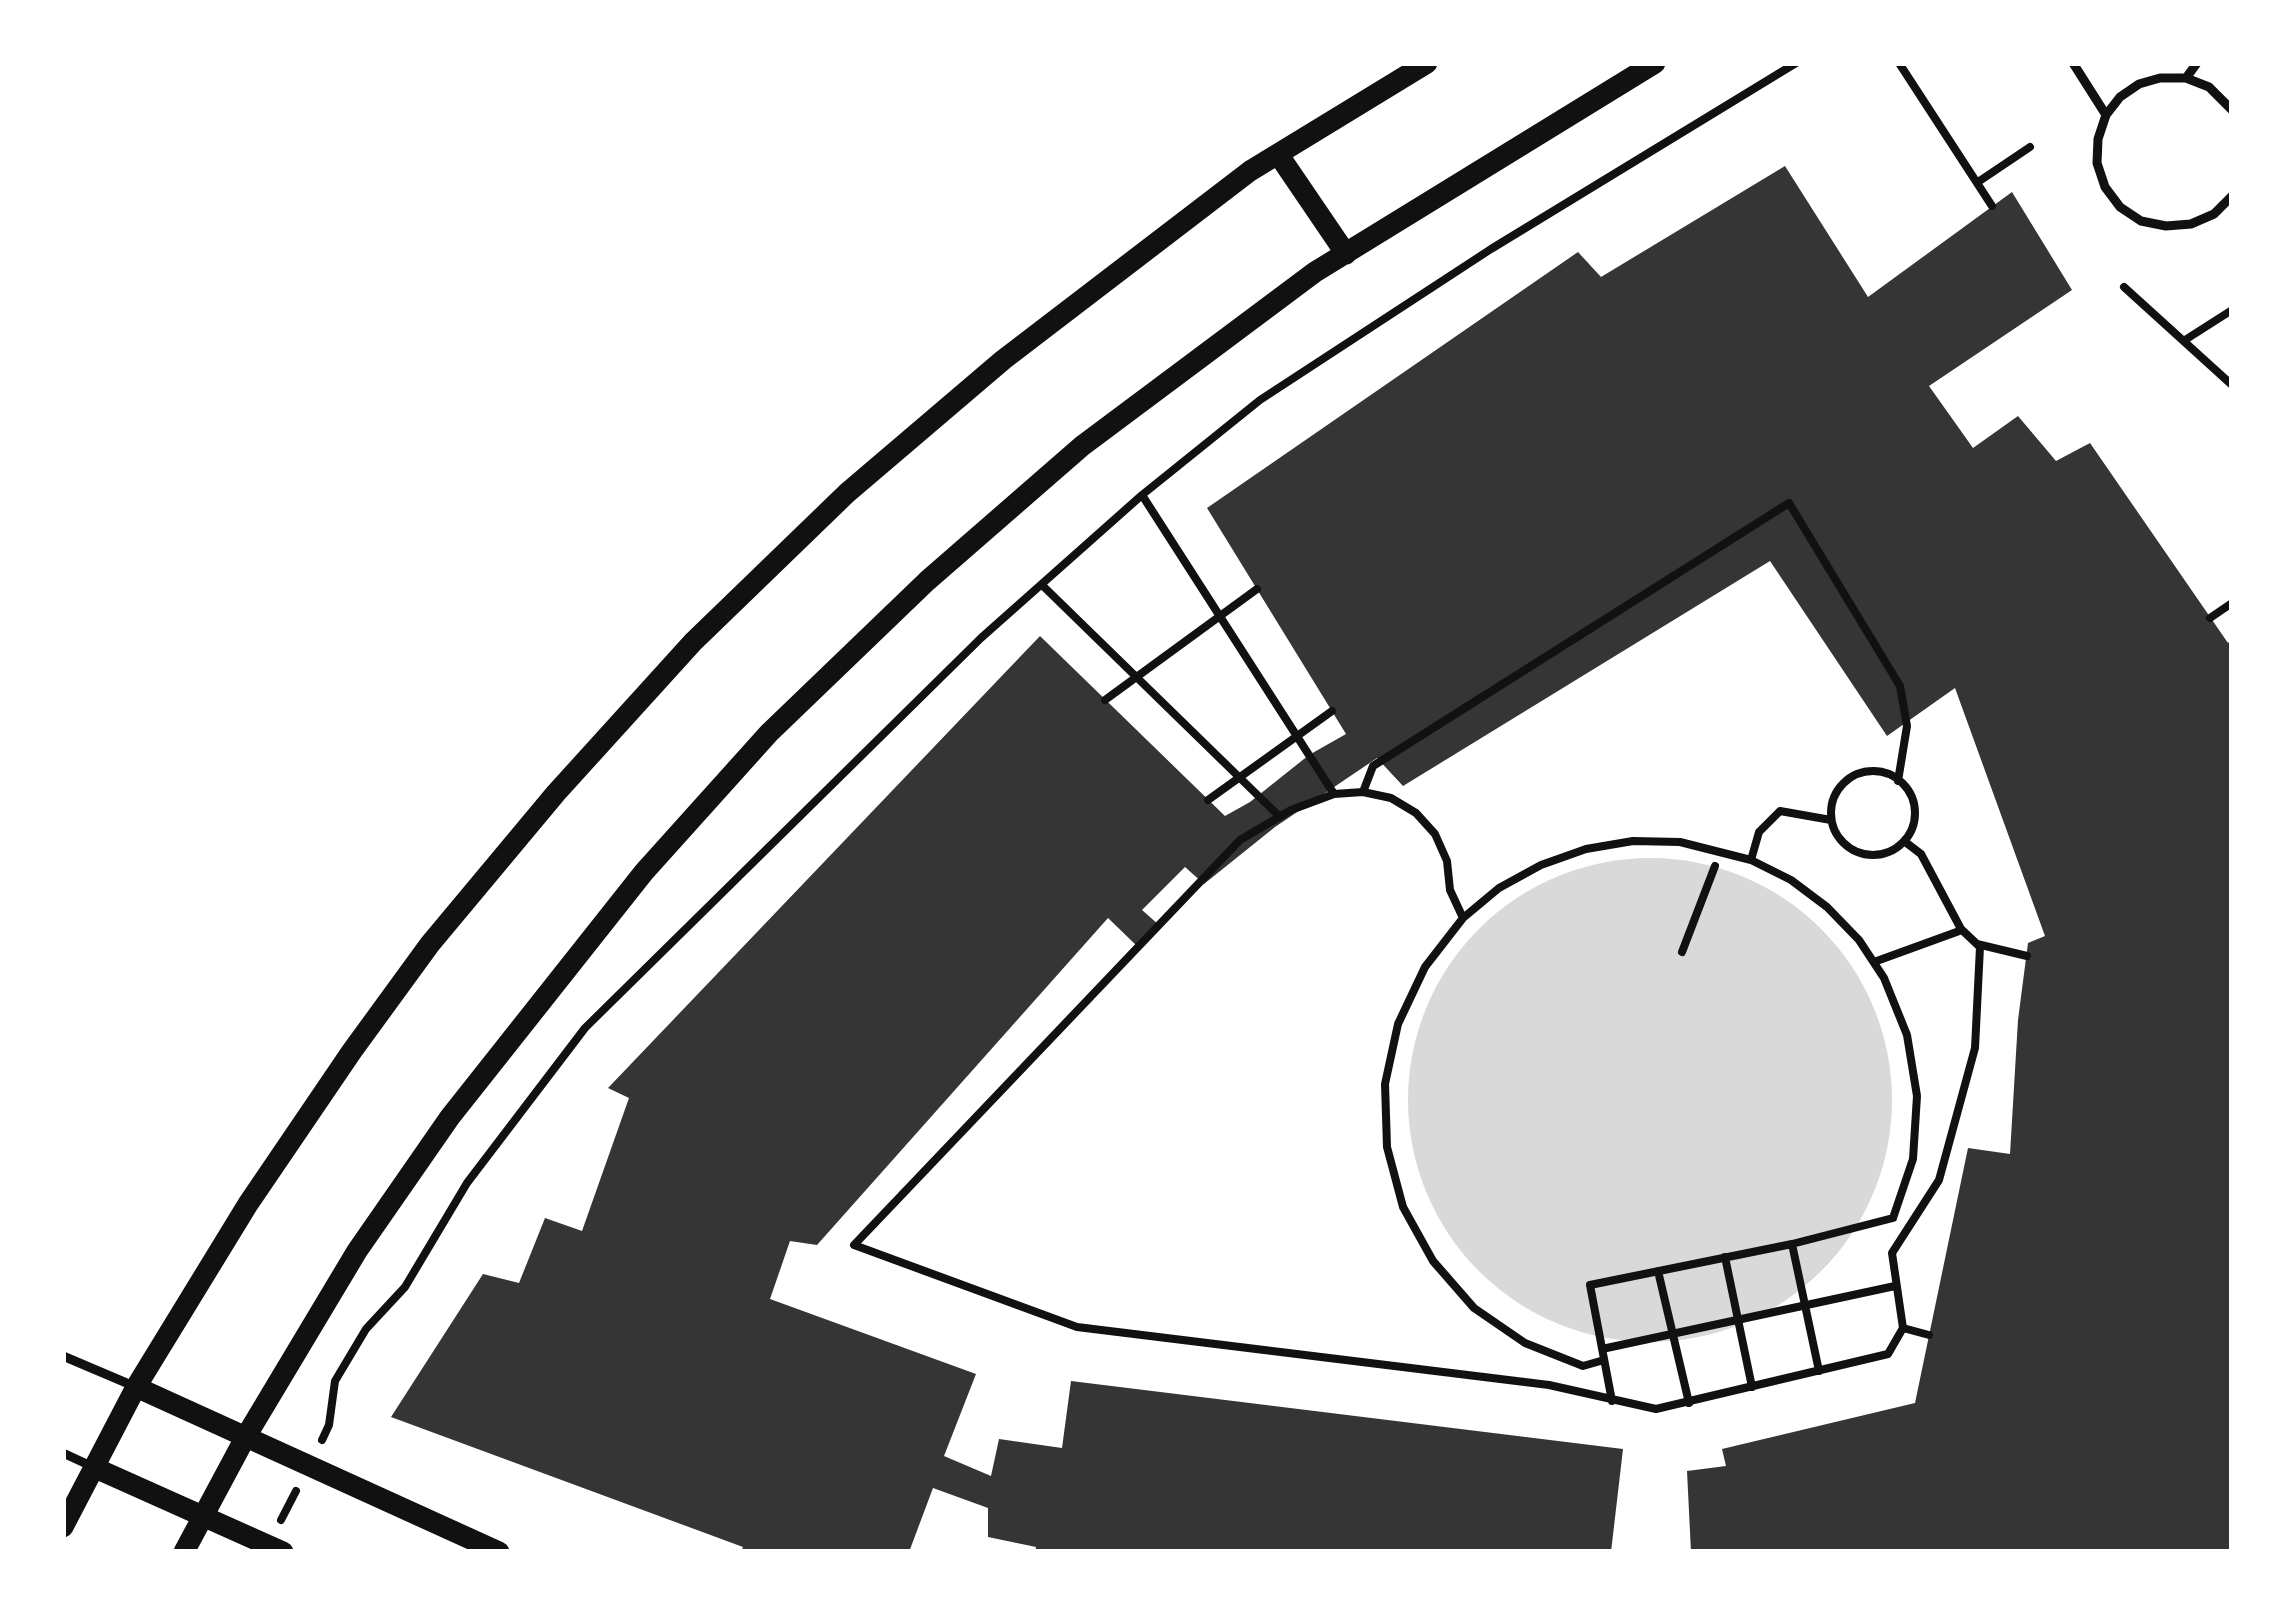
<!DOCTYPE html>
<style>
body{margin:0}
#map{position:relative;width:2295px;height:1615px;overflow:hidden;background:#fff;font-family:"IBM Plex Serif",serif}
canvas{display:block}
.frame{position:absolute;inset:0;border:66px solid #fff;pointer-events:none}
</style>
<div id="map">
<canvas width="2295" height="1615"></canvas>
<div class="frame"></div>
</div>
<script>
const c = document.querySelector('canvas').getContext('2d');
c.lineJoin = 'round';
function paint(path, color) { c.fillStyle = color; c.fill(path, 'evenodd'); }
const toPath = rows => new Path2D(rows.map(r => 'M' + r).join(''));
function stroke(path, color, width, dash) { c.strokeStyle = color; c.lineWidth = width; c.lineCap = dash ? 'butt' : 'round'; c.setLineDash(dash || []); c.stroke(path); }
paint(toPath([
 '1408 1100a242 242 0 1 1 484 0a242 242 0 1 1-484 0Z'
]), '#d9d9d9');
paint(toPath([
 [1785,166,1868,297,2012,192,2072,290,1929,386,1973,448,2018,416,2056,461,2090,443,2228,643,2232,639,2232,1552,1691,1552,1687,1471,1726,1466,1722,1449,1915,1403,1968,1148,2010,1154,2018,1020,2028,943,2045,936,1955,688,1887,736,1770,561,1403,786,1377,758,1275,827,1204,884,1185,867,1142,910,1159,925,1138,947,1108,918,817,1245,790,1241,770,1299,976,1374,944,1456,991,1476,999,1439,1062,1448,1071,1381,1623,1449,1611,1552,1035,1552,1036,1547,988,1537,988,1508,933,1488,909,1552,741,1552,743,1547,391,1417,483,1274,519,1283,545,1218,582,1231,629,1098,608,1088,1040,636,1225,816,1250,802,1309,755,1346,734,1207,508,1578,252,1601,277]
]), '#353535');
stroke(toPath([
 [1899,63,1992,206],
 [1978,182,2030,147],
 [2124,287,2232,385],
 [2185,340,2232,310],
 [1142,495,1334,794],
 [1042,585,1280,817],
 [2210,618,2232,603],
 [1105,700,1257,589],
 '1831 813a42 42 0 1 1 84 0a42 42 0 1 1-84 0Z',
 [1363,792,1373,766,1789,503,1900,686,1907,726,1898,781],
 [1208,800,1332,711],
 [1751,860,1759,832,1780,811,1831,820],
 [1463,918,1450,890,1447,861,1435,834,1416,813,1391,798,1363,792,1334,794,1291,810,1240,840,854,1245,1077,1327,1549,1385,1656,1409,1888,1354,1903,1328,1892,1253,1939,1180,1975,1048,1980,947,1961,929,1921,854,1904,841],
 [1977,944,2027,956],
 [1682,952,1715,866],
 [1874,962,1962,930],
 [1792,1244,1819,1371],
 [1725,1257,1752,1387],
 [1658,1271,1689,1403],
 [1903,1328,1929,1335],
 [1602,1349,1895,1286],
 [1604,1360,1583,1366,1525,1343,1474,1308,1433,1261,1403,1207,1387,1147,1385,1084,1398,1024,1425,967,1463,918,1499,888,1541,865,1586,849,1633,841,1680,842,1751,860,1791,880,1827,907,1859,940,1884,978,1907,1035,1917,1096,1913,1159,1893,1218],
 [1612,1401,1590,1285,1792,1244,1893,1218],
 [322,1440,329,1425,335,1381,366,1329,405,1287,467,1183,585,1028,981,638,1142,495,1260,400,1491,249,1796,63],
 [281,1520,296,1491]
]), '#111', 8);
stroke(toPath([
 [2073,63,2106,115],
 [2186,78,2197,63],
 [2232,110,2209,87,2186,78,2160,78,2139,84,2120,97,2106,115,2098,139,2097,163,2105,187,2120,207,2141,221,2166,226,2191,224,2214,214,2232,196],
 [63,1356,136,1387],
 [63,1453,91,1466]
]), '#111', 9);
stroke(toPath([
 [1278,154,1346,254],
 [136,1387,499,1552],
 [93,1467,283,1552],
 [63,1527,136,1387,248,1204,352,1051,430,944,556,793,693,642,847,493,1003,360,1250,171,1427,63],
 [184,1552,245,1438,357,1251,450,1117,644,872,769,733,927,581,1082,446,1315,272,1655,63]
]), '#111', 21);
</script>
